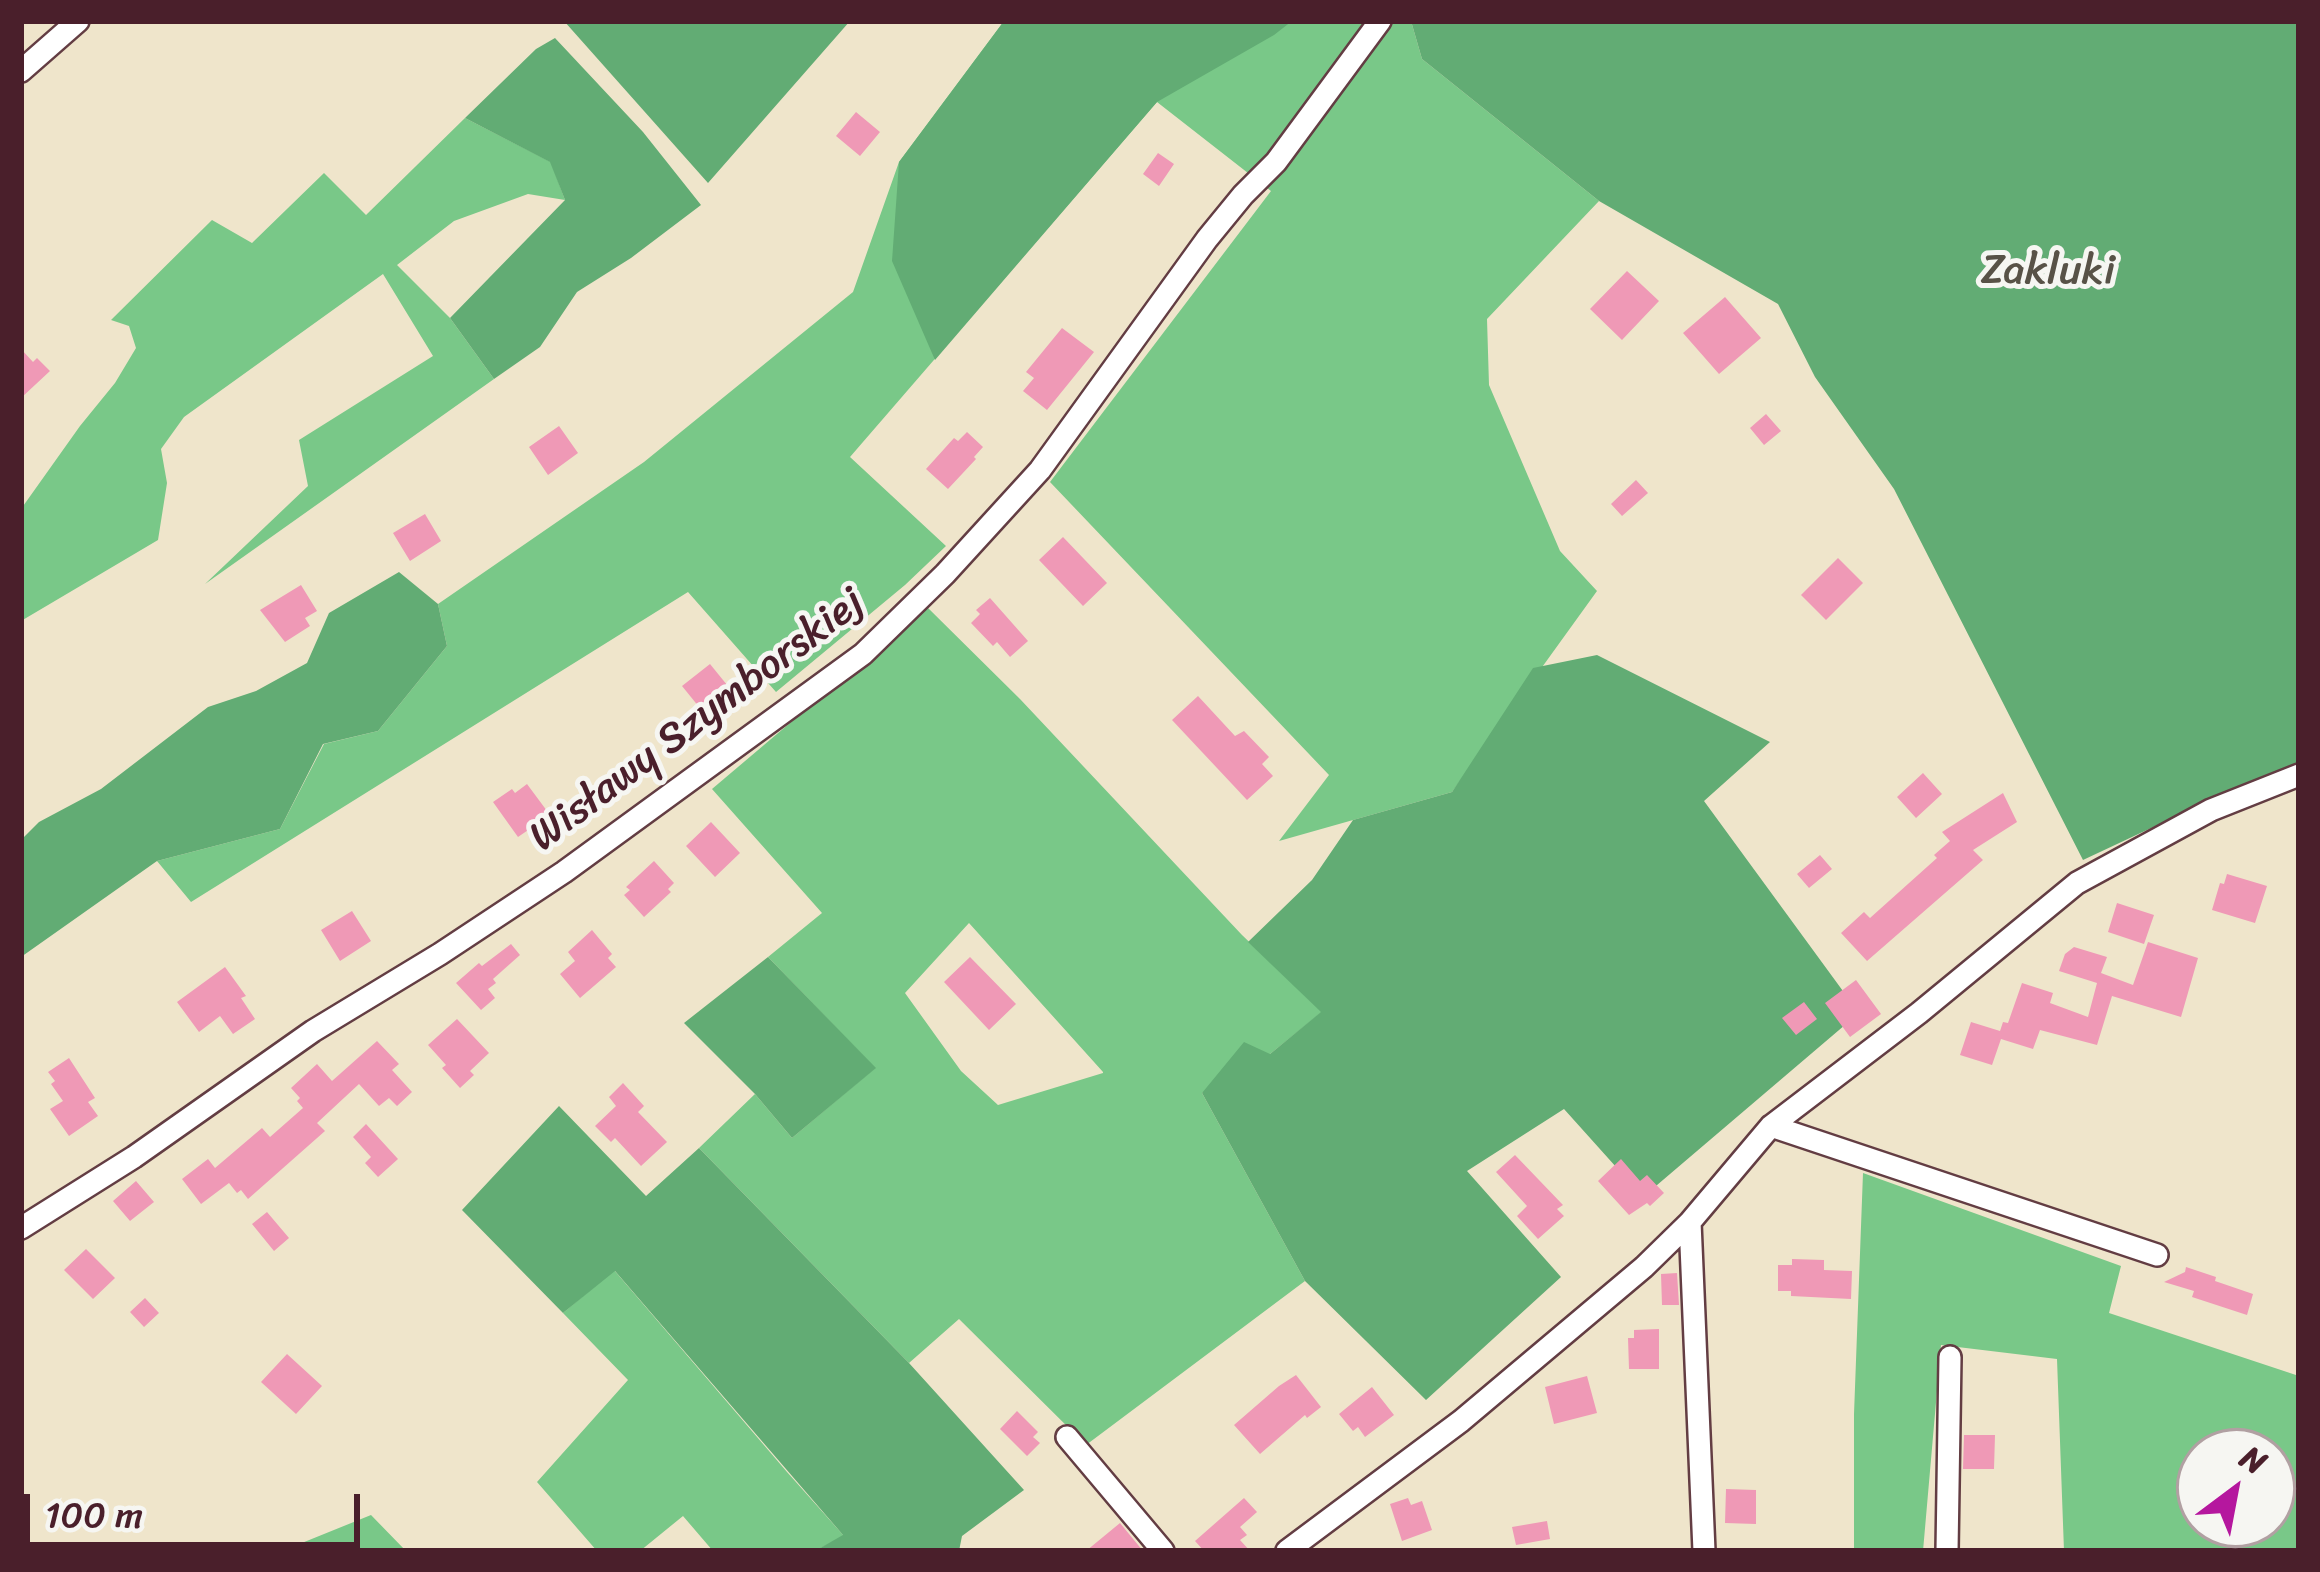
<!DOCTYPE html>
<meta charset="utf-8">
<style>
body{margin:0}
#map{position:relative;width:2320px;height:1572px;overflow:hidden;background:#efe5cb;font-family:Sriracha,sans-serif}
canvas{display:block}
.frame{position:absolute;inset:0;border:24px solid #4a1f2b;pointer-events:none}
.north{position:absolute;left:2176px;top:1428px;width:120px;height:120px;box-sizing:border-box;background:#f6f6f2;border:3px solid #b1a0a2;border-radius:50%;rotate:32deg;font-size:33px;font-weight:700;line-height:48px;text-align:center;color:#4a1f2b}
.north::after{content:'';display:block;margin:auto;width:42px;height:54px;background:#b5179e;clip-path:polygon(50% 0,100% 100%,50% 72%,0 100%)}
.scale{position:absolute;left:24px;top:1494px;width:336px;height:54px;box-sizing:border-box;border:6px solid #4a1f2b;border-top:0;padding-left:15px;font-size:36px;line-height:42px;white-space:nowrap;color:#4a1f2b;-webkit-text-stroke:9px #f6f6f2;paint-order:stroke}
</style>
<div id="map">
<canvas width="2320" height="1572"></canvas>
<div class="frame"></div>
<div class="north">N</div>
<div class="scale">100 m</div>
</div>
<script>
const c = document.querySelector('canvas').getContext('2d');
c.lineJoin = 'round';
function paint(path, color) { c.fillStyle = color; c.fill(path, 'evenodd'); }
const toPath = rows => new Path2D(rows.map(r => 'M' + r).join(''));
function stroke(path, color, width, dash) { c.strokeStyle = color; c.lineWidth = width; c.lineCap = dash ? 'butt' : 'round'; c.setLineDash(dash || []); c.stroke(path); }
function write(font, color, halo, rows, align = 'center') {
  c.font = font + ' Sriracha,sans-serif'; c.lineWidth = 10; c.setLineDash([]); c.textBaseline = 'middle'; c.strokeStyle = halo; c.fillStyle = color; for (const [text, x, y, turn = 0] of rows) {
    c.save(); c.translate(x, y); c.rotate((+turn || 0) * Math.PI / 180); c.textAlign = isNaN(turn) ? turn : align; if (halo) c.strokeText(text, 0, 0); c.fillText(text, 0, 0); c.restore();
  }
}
paint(toPath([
 [1004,21,1411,21,1422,59,1599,201,1487,319,1489,385,1560,551,1597,591,1452,792,1279,841,1329,775,1050,482,1271,191,1157,102,850,457,946,546,905,585,776,692,688,592,191,902,157,861,280,829,324,744,378,731,447,646,438,604,644,462,853,292,899,162],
 [465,118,551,162,565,200,528,194,454,221,397,265,450,318,494,379,205,584,308,486,299,440,433,356,383,274,184,417,161,449,167,483,158,540,21,621,21,509,80,426,115,383,136,348,129,326,111,320,212,220,252,243,324,173,366,215],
 [927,607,1020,699,1242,935,1322,1012,1270,1054,1202,1093,1305,1281,1086,1445,959,1319,909,1363,699,1148,755,1094,792,1138,875,1068,768,957,822,913,712,789],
 [969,923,1103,1072,1103,1073,998,1105,961,1071,905,993],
 [1863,1173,2121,1266,2109,1313,2299,1376,2299,1551,2064,1551,2057,1359,1941,1345,1923,1551,1854,1551,1854,1414],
 [2272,1452,2272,1524,2200,1524,2200,1452],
 [614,1270,787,1472,844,1536,815,1551,713,1551,683,1516,640,1551,597,1551,537,1482,628,1380,563,1313],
 [371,1515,406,1551,282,1551]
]), '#79c888');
paint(toPath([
 [564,21,850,21,708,183],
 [1004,21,1292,21,1274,35,1157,102,935,360,892,261,899,162],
 [1411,21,2299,21,2299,776,2230,791,2083,860,1894,489,1815,377,1778,304,1599,201,1422,59],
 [555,38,643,132,701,205,631,258,577,292,540,347,494,379,450,318,565,200,550,162,465,118,536,49],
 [399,572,438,604,447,646,378,731,323,744,280,829,157,861,21,957,21,840,39,822,101,789,208,707,256,691,307,663,329,613],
 [1597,655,1770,742,1704,801,1859,1013,1643,1197,1564,1109,1467,1171,1561,1277,1426,1400,1305,1281,1202,1093,1244,1042,1270,1054,1321,1012,1248,942,1312,880,1353,820,1452,792,1533,668],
 [768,957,876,1068,792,1138,755,1094,684,1023],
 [559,1106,646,1196,699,1148,909,1363,1024,1490,962,1536,959,1551,815,1551,843,1535,615,1271,563,1313,462,1210]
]), '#62ac74');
paint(toPath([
 [856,112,880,132,860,156,836,136],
 [1158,153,1174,164,1159,186,1143,174],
 [1627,271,1659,301,1622,340,1590,309],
 [1725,297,1761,338,1719,374,1683,333],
 [1062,328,1094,352,1047,410,1023,391,1034,378,1026,372],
 [21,349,33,362,37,358,50,371,21,398],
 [1766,414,1781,431,1764,445,1750,428],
 [559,426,578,453,548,475,529,447],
 [967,432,983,447,974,457,976,459,948,489,926,469,954,438,958,441],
 [1636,480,1648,493,1622,516,1611,504],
 [425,514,441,541,410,561,393,533],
 [1063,537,1107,583,1083,606,1039,560],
 [1838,558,1863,583,1826,620,1801,595],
 [301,585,317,611,305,618,310,626,285,642,260,610],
 [990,598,1028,641,1010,657,997,642,993,646,971,623,980,614,976,610],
 [710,664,736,696,708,718,682,686],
 [1198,696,1235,736,1244,731,1269,757,1262,764,1273,776,1247,800,1172,720],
 [1923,773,1942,794,1916,818,1897,797],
 [527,784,550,815,518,837,493,802,512,789,515,793],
 [2003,793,2017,822,1973,850,1983,860,1867,961,1841,933,1864,912,1870,918,1937,858,1934,855,1950,841,1942,832],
 [711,822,740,853,715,877,686,846],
 [1820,855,1832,869,1809,888,1797,874],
 [654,861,674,883,668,889,671,892,644,917,624,895,630,890,626,887],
 [2227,874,2267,886,2255,923,2212,910,2220,883,2224,884],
 [2117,903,2154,915,2144,944,2108,932],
 [352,911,371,941,340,961,321,930],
 [592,930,612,954,608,958,616,967,580,998,560,974,575,961,568,952],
 [2148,942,2198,958,2181,1017,2112,996,2097,1045,2040,1030,2033,1049,2001,1039,1992,1065,1960,1055,1971,1022,2000,1031,2003,1022,2008,1023,2022,983,2053,993,2050,1003,2088,1017,2097,983,2059,971,2065,954,2074,947,2107,957,2101,973,2133,985],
 [511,944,520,955,493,979,496,983,488,989,495,998,481,1010,456,983,479,963,482,966],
 [970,957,1016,1004,989,1030,944,982],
 [225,967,246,996,241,998,255,1019,233,1034,220,1016,199,1032,177,1002],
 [1856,980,1881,1014,1850,1037,1825,1003],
 [1804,1002,1817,1019,1796,1035,1782,1018],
 [457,1019,489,1053,470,1071,474,1075,460,1088,442,1068,446,1065,428,1045],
 [377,1041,399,1064,392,1070,412,1092,397,1106,389,1098,379,1106,359,1084,317,1123,325,1131,248,1199,241,1190,237,1193,229,1183,201,1204,182,1179,208,1159,215,1168,262,1128,270,1137,303,1108,297,1101,300,1098,291,1088,317,1064,332,1081],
 [69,1058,95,1098,88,1102,98,1116,69,1136,50,1109,63,1101,51,1084,55,1081,48,1072],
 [623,1083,644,1106,638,1112,667,1142,641,1166,615,1138,611,1142,595,1126,616,1106,609,1097],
 [366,1124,398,1159,378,1177,365,1163,371,1157,353,1137],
 [1515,1155,1563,1205,1557,1209,1564,1216,1538,1239,1517,1216,1527,1206,1496,1172],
 [1621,1159,1640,1181,1647,1175,1664,1193,1650,1206,1647,1203,1629,1215,1598,1181],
 [136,1181,154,1202,130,1221,113,1201],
 [267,1212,289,1238,274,1251,252,1224],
 [86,1249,115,1278,93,1299,64,1270],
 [1792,1259,1824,1260,1824,1270,1852,1271,1851,1299,1791,1296,1791,1291,1778,1291,1778,1265,1792,1265],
 [2186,1267,2216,1277,2215,1281,2253,1294,2247,1315,2192,1297,2194,1291,2164,1282,2185,1272],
 [1677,1273,1679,1305,1662,1305,1661,1274],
 [145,1298,159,1313,144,1327,130,1312],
 [1659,1329,1659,1369,1629,1369,1628,1338,1634,1338,1634,1330],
 [287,1354,322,1386,296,1414,261,1382],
 [1296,1375,1321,1407,1307,1418,1305,1415,1260,1454,1234,1425,1279,1386],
 [1587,1376,1597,1413,1554,1424,1545,1387],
 [1372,1387,1394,1415,1365,1437,1358,1427,1353,1431,1339,1414],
 [1017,1411,1038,1432,1033,1437,1040,1443,1027,1456,1000,1429],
 [1964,1435,1995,1435,1994,1469,1963,1469],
 [1726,1489,1756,1490,1756,1524,1725,1523],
 [1244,1498,1257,1512,1240,1527,1247,1535,1240,1540,1250,1551,1204,1551,1195,1541],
 [1408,1498,1411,1505,1422,1501,1432,1530,1402,1541,1390,1504],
 [1547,1521,1550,1539,1516,1545,1512,1527],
 [1120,1523,1143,1551,1086,1551]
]), '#ef99b6');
const street = toPath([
 [21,71,78,21],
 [1771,1126,2157,1255],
 [21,1228,134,1157,313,1031,440,954,564,872,863,654,945,574,1040,470,1207,239,1243,195,1276,162,1380,21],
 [1067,1437,1163,1551],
 [1287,1551,1461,1421,1644,1267,1690,1222],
 [1704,1551,1690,1222,1771,1126,1919,1013,2077,883,2211,810,2299,775],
 [1947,1551,1950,1357]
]);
stroke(street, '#633d43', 26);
stroke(street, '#fff', 21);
write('42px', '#585247', '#f6f6f2', [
 ["Zakluki",2048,272]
]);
write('42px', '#4a1f2b', '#f6f6f2', [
 ["Wisławy Szymborskiej",698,721,-37]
]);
</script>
